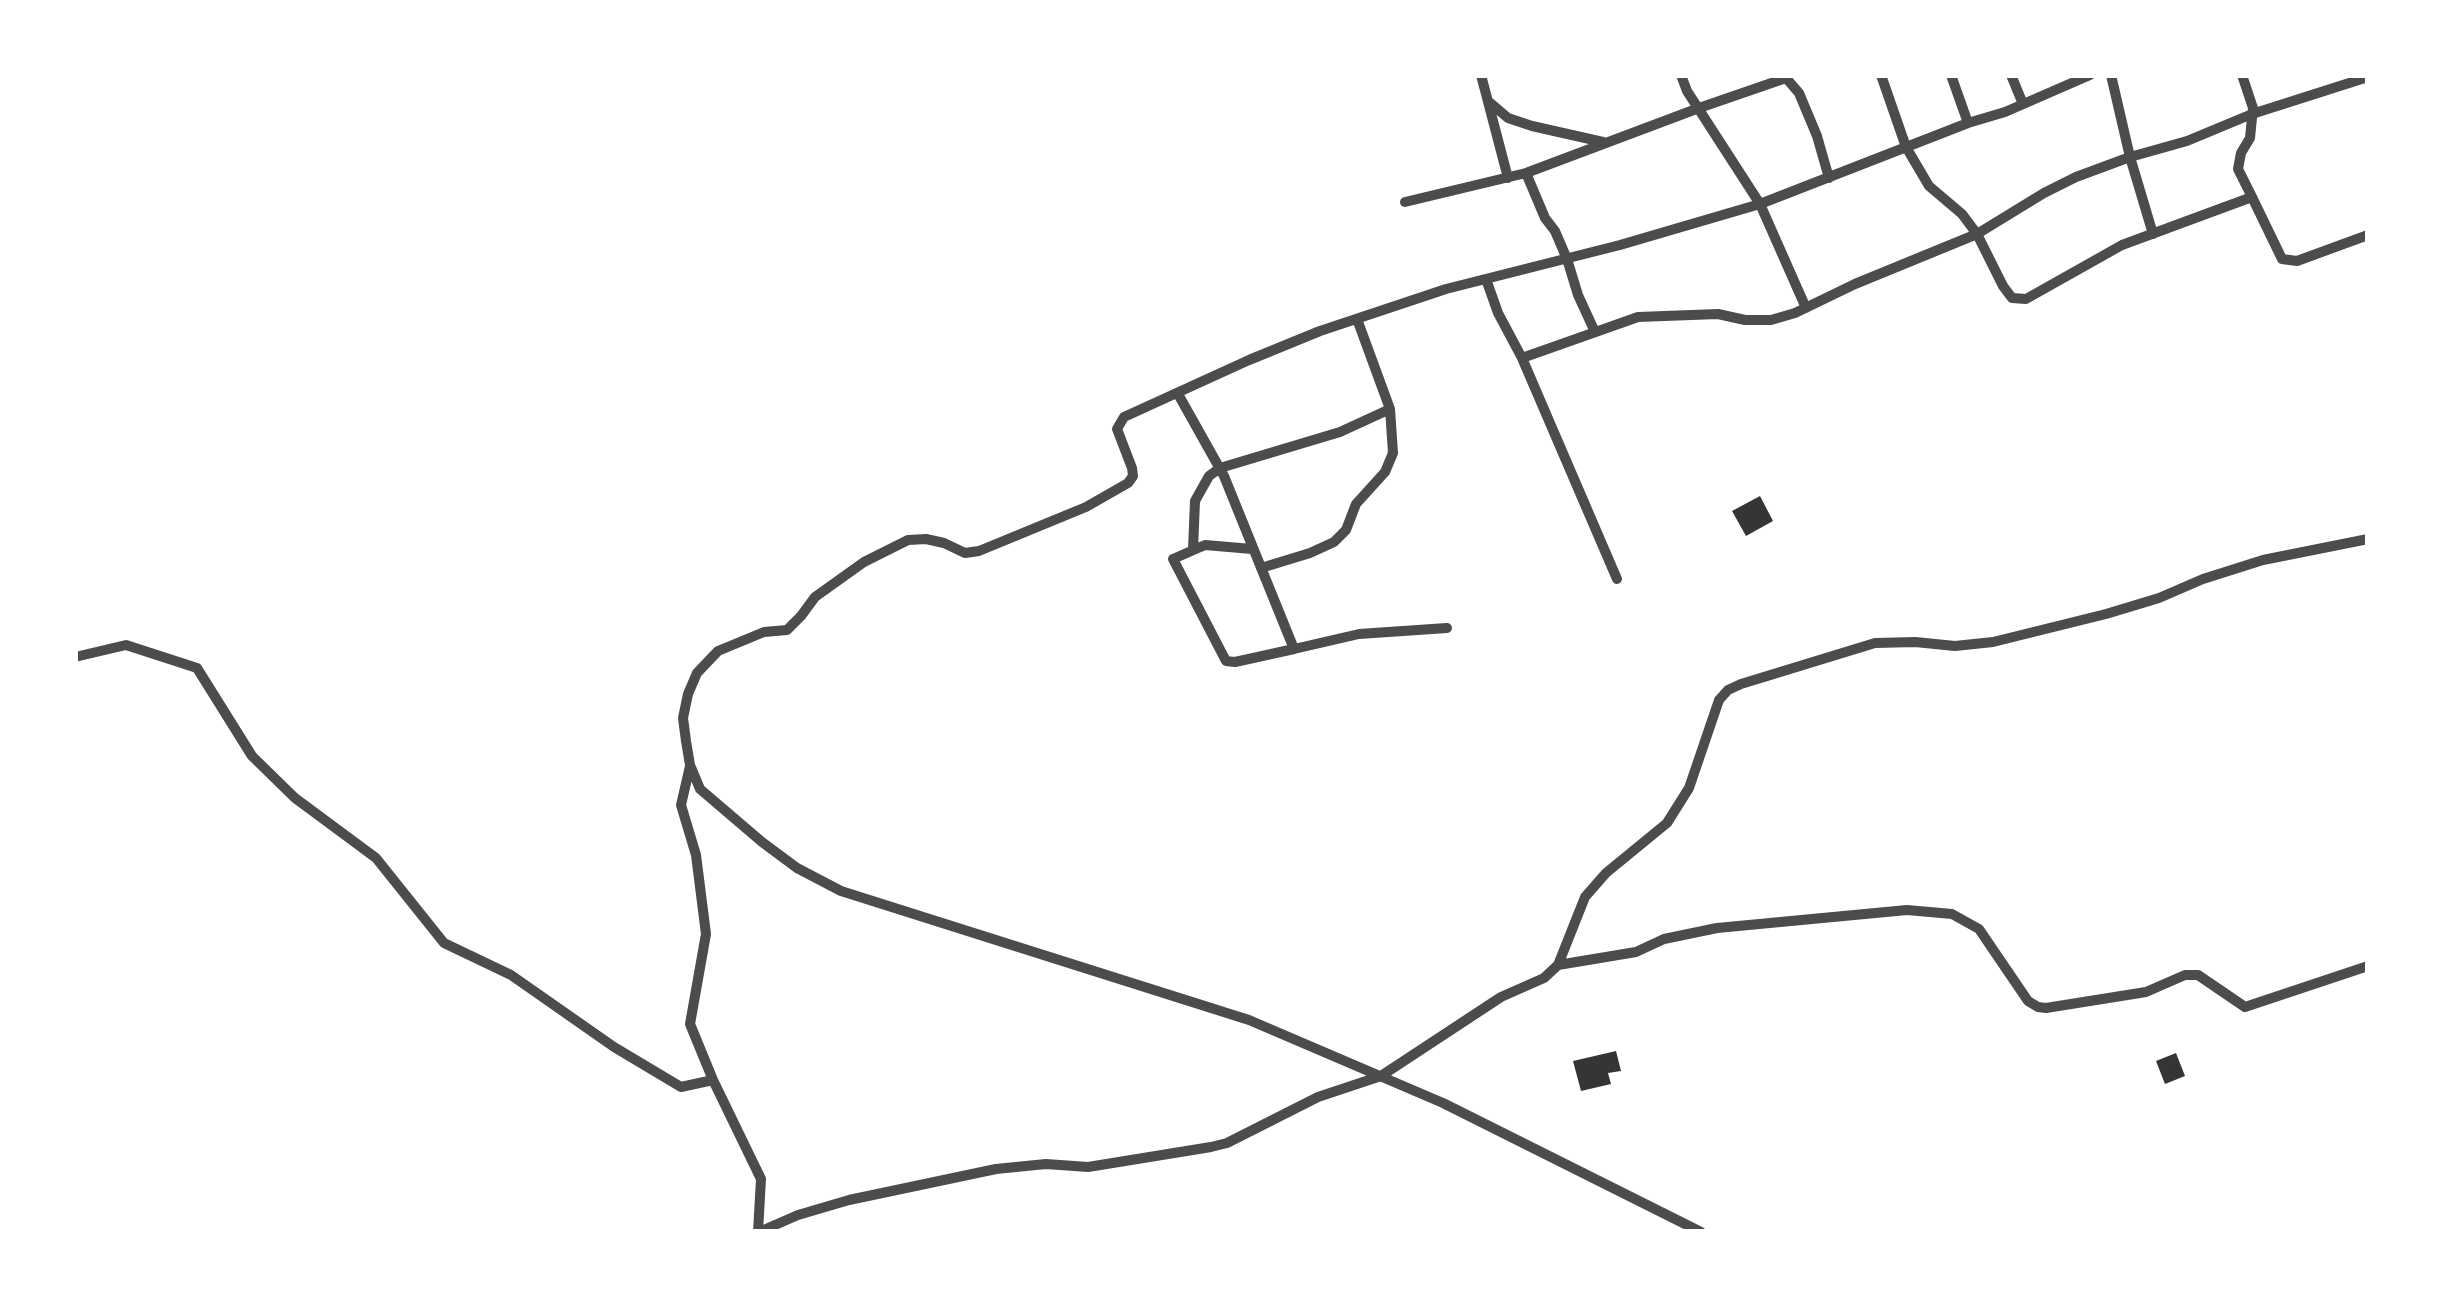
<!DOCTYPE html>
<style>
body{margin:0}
#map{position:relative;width:2443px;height:1307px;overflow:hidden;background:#fff;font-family:Merriweather,serif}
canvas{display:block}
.frame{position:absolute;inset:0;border:78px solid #fff;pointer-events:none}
</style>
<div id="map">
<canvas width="2443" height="1307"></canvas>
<div class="frame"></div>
</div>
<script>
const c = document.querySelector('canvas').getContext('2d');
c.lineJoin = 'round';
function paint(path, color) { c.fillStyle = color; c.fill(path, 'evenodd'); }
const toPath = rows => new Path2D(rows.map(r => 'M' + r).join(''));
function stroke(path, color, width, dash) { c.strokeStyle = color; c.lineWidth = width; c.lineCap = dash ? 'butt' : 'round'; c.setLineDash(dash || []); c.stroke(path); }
paint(toPath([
 [1760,496,1773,521,1746,536,1732,511],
 [1616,1051,1621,1071,1608,1073,1611,1084,1581,1091,1573,1061],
 [2176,1053,2185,1076,2165,1084,2156,1061]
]), '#353535');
stroke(toPath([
 [1481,75,1508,178],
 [1681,75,1687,91,1760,204,1806,308],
 [1881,75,1906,147,1929,186,1962,214,1977,234,2003,286,2012,298,2026,299,2122,245,2252,197,2238,169,2241,153,2250,138,2253,108,2242,75],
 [1951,75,1968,123],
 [2011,75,2023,104],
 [2111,75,2130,157,2153,234],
 [1786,78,1799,93,1817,136,1829,178],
 [1488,101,1508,118,1532,126,1603,142],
 [1526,173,1545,218,1555,231,1567,259,1578,295,1595,332],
 [2252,197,2282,259,2297,261,2368,235],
 [1405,202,1526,173,1699,108,1786,78,1785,75],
 [1486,279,1498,313,1522,358,1617,579],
 [1522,358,1638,317,1718,314,1745,320,1771,320,1795,313,1855,284,1977,234,2044,193,2076,177,2130,157,2187,141,2252,114,2368,77],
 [1178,394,1224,476,1294,649,1235,662,1226,661,1173,559,1205,545,1252,549],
 [1193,550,1195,501,1209,476,1220,468,1340,432,1390,409,1357,319],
 [1261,568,1310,553,1334,542,1346,530,1356,504,1385,472,1393,453,1390,409],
 [1294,649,1359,634,1447,628],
 [75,657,126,645,197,668,252,756,295,798,376,858,444,943,511,975,614,1047,681,1087,713,1080],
 [690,766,681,805,696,855,706,934,690,1024,713,1080,761,1179,758,1232],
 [1558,965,1636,952,1664,939,1717,928,1907,910,1952,914,1979,929,2028,1001,2038,1007,2046,1008,2146,992,2185,975,2198,975,2245,1007,2368,966],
 [759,1232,798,1215,849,1200,996,1169,1046,1164,1088,1167,1211,1147,1227,1143,1318,1097,1381,1076,1501,997,1544,978,1558,965,1585,897,1606,873,1667,823,1689,788,1719,700,1728,690,1741,684,1875,643,1915,642,1955,646,1993,642,2106,614,2159,598,2203,579,2263,560,2368,539],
 [1701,1232,1443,1103,1249,1020,841,891,797,868,762,842,700,789,690,765,686,741,683,718,688,694,697,673,718,651,764,632,787,630,801,616,815,597,864,562,908,540,926,539,944,543,965,553,979,551,1086,507,1128,483,1133,476,1132,468,1117,429,1124,417,1249,360,1320,331,1446,289,1620,245,1760,204,1968,123,2005,112,2090,75]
]), '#4c4c4c', 10);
</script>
